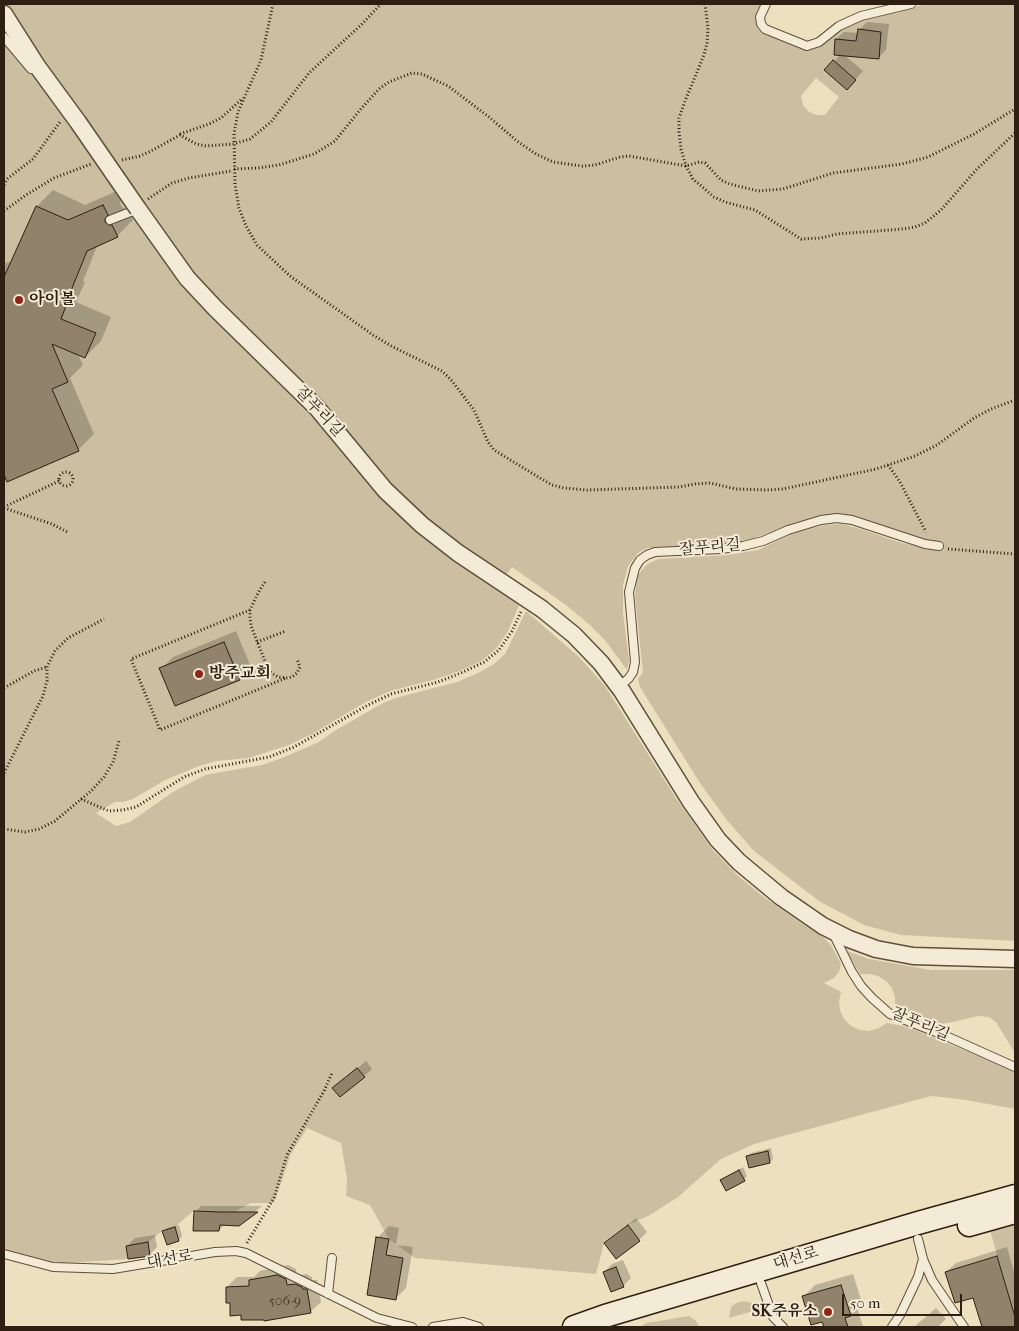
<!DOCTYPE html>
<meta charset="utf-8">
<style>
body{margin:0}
#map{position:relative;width:1019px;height:1331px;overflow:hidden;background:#ede0be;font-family:"IM FELL French Canon",serif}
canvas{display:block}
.frame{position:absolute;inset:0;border:5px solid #2d1f12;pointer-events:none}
.scale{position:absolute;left:842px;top:1294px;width:120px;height:22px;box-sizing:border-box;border:2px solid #2d1f12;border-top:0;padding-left:6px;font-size:15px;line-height:18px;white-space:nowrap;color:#2d1f12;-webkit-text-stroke:4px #f3ebd5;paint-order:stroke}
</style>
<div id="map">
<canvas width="1019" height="1331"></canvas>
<div class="frame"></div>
<div class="scale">50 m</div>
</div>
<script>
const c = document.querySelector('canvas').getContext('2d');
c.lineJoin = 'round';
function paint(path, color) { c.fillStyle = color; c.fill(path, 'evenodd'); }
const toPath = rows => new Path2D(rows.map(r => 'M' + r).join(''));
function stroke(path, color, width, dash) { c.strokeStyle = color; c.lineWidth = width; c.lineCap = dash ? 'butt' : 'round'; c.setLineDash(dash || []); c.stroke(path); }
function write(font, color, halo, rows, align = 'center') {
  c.font = font + ' "IM FELL French Canon","Noto Serif KR",serif'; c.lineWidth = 4; c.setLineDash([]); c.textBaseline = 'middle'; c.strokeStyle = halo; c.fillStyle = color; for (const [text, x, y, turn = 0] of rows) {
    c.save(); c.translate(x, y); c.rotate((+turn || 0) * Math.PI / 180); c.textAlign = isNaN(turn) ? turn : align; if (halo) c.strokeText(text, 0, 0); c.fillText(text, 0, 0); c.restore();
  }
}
paint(toPath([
 [4,4,763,4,756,22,759,30,808,50,821,45,845,26,885,12,929,4,1015,4,1015,941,901,935,864,925,819,901,754,851,726,819,700,783,640,687,638,679,643,672,635,597,637,576,646,565,658,559,728,555,758,550,793,533,825,525,842,524,861,529,902,543,937,550,925,539,840,514,797,522,752,539,718,545,647,548,638,553,628,566,623,585,623,613,629,660,627,670,605,640,590,625,566,605,512,567,496,589,519,605,508,631,496,649,481,661,457,672,433,680,390,691,366,702,312,734,289,745,249,758,216,761,199,766,165,780,133,799,123,802,115,802,96,813,116,826,130,822,173,792,205,775,262,765,282,758,317,743,336,730,383,703,396,698,457,682,478,673,494,664,505,654,526,611,579,657,605,686,676,798,712,849,737,875,765,898,801,923,823,937,831,945,841,964,839,972,834,978,824,983,841,992,839,1001,840,1010,844,1019,851,1026,860,1030,869,1031,879,1028,887,1023,908,1027,1015,1071,1015,1109,966,1100,931,1096,754,1144,721,1159,678,1197,650,1215,628,1225,604,1243,596,1274,415,1258,389,1239,370,1205,346,1196,347,1178,341,1143,307,1128,291,1154,274,1203,251,1203,234,1212,193,1211,175,1227,162,1231,148,1242,126,1246,128,1259,66,1263,44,1261,4,1250],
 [816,78,839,97,825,115,817,115,809,112,803,105,801,96],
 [847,951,869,959,931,970,1015,970,1015,1053,996,1022,989,1017,978,1016,953,1022,940,1024,929,1021,895,1006,895,997,892,988,886,981,878,976,870,974,860,974],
 [1015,1223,1015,1317,990,1230],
 [743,1301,756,1304,760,1309,729,1318,730,1311,732,1306,736,1303],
 [689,1316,696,1321,699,1326,689,1327,641,1327,646,1323]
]), '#ccbfa1');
paint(toPath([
 [867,22,889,24,886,50,879,57,843,54,863,71,855,80,826,70,841,54,836,39,844,32,858,33,859,30],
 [53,190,85,205,119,190,123,198,120,202,121,206,125,210,128,210,133,220,117,236,98,244,83,281,85,282,76,302,111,317,101,341,85,357,78,354,83,365,70,378,94,434,78,450,4,476,4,263,12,262,37,206],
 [236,631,251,667,239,679,161,669,173,657],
 [366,1061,372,1069,364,1076,334,1088],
 [771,1148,773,1159,770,1162,747,1157,751,1153],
 [743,1167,747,1176,744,1180,721,1180],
 [201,1206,262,1206,239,1224,225,1224,219,1230,195,1212],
 [636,1218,647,1232,639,1240,606,1243],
 [179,1225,182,1236,179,1240,168,1243,164,1232,167,1228],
 [389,1226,399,1228,396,1245,413,1247,406,1288,395,1299,378,1237],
 [155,1235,157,1247,149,1255,127,1246,135,1238],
 [1007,1247,1015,1276,1015,1327,983,1327,973,1296,946,1272,956,1263],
 [623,1260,631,1278,623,1286,604,1272,612,1264],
 [288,1265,296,1269,297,1276,306,1274,312,1277,312,1280,317,1280,321,1302,311,1311,243,1314,231,1302,227,1287,237,1277,254,1277,260,1271],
 [853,1274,862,1303,857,1308,863,1326,861,1327,825,1327,823,1320,803,1297,815,1285],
 [936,1308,946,1319,938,1327,914,1327]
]), '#0003');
const building = toPath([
 [858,29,881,32,879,59,834,55,835,39,856,41,858,29],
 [833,60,856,80,847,90,824,70,833,60],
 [103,205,108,215,105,219,105,222,109,225,112,225,118,237,87,251,68,298,69,298,61,319,96,333,85,358,52,344,68,382,52,389,79,451,7,482,4,475,4,277,36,206,68,220,103,205],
 [224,642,240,680,175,706,159,668,224,642],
 [357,1068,365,1077,340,1097,332,1088,357,1068],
 [768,1151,770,1163,749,1168,746,1156,768,1151],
 [739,1170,745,1181,726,1191,720,1180,739,1170],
 [194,1211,220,1212,258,1212,239,1226,220,1225,219,1231,193,1231,194,1211],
 [628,1225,640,1241,616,1259,604,1243,628,1225],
 [175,1227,179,1241,167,1245,162,1231,175,1227],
 [376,1237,389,1239,386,1255,403,1258,396,1300,367,1295,376,1237],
 [148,1242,150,1256,128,1259,126,1246,148,1242],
 [997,1256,1015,1317,1015,1327,982,1327,973,1298,955,1303,945,1272,997,1256],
 [616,1267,624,1287,611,1292,603,1272,616,1267],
 [277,1275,286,1279,287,1285,295,1284,302,1287,303,1289,307,1289,311,1313,264,1321,264,1320,241,1320,241,1315,230,1316,230,1303,226,1303,226,1287,249,1286,249,1280,277,1275],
 [841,1285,851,1316,845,1318,848,1327,824,1327,822,1322,811,1325,802,1296,841,1285]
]);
paint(building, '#91836b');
stroke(building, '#2d1f12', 1);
const lane = toPath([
 [766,4,760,17,761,24,765,29,807,46,819,42,839,26,861,16,911,4],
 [4,37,31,69],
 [110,220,138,209],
 [619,687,629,678,633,672,635,662,629,592,635,568,640,560,647,555,655,552,721,549,743,546,763,541,788,530,821,520,837,518,852,520,925,544,939,546],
 [834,935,852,972,861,986,872,998,890,1014,946,1036,1015,1067],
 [918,1239,923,1259,932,1280,964,1327],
 [4,1254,53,1267,113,1269,215,1252,236,1251,246,1253,377,1318,412,1327],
 [761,1283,773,1317,783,1327],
 [328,1294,332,1258],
 [433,1327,463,1322,479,1327],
 [892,1327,900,1315,918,1277,923,1259]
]);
const street = toPath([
 [4,14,37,66,78,122],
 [138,209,187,278,215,308,317,408,385,490,422,525,458,553,542,609,574,635,601,663,622,691,691,802,718,840,739,862,781,897,823,926,849,939,876,949,913,956,1015,959]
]);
const secondary = toPath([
 [969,1225,1015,1212],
 [574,1327,605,1316,918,1223,1015,1196]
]);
stroke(lane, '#5d4f3d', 10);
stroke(street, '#5d4f3d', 19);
stroke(secondary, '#2d1f12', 25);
stroke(toPath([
 [273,4,261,60,238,112,234,134,235,184,239,208,246,226,257,245,290,276,373,335,393,347,442,371,452,381,474,410,488,442,494,450,540,478,552,485,564,488,587,490,679,487,695,484,710,483,736,489,766,490,783,489,876,469,915,456,937,445,974,418,991,409,1015,400],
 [705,4,708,28,707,43,704,55,685,101,679,118,679,132,681,149,686,166,693,179,714,197,725,202,755,210,801,239,821,238,837,234,903,229,915,227,925,223,941,210,977,169,1015,133],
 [180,134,209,124,221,118,243,98],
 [122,160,140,156,151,151,180,135,196,144,206,146,233,144,250,139,271,122,309,73,361,25,381,4],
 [234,169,258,168,279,165,314,154,335,141,360,110,379,89,389,82,412,73,422,74,448,86,489,117,517,141,536,154,553,162,582,166,595,165,620,157,629,156,686,166,699,162,705,163,721,180,730,184,758,191,783,189,833,173,902,164,928,157,974,134,1015,109],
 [4,185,7,179,33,159,60,122],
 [148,199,172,183,189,178,231,171],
 [4,211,26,195,54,178,91,164],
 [888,465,900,482,926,532],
 '59 479a7 7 0 1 1 14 0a7 7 0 1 1-14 0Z',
 [4,507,59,481],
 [4,508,52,524,69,533],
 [948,549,1015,554],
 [265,582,258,593,250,610,250,617,251,626,266,664,270,672,278,677,286,678,292,677,297,673,300,667,297,659],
 [250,610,131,659,160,730,286,678],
 [257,642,286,631],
 [4,688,34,671,47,667],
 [4,773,43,696,47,681,47,667,55,651,68,638,104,619],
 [81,799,109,811,123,810,136,807,184,777,205,769,269,757,294,747,368,705,391,694,438,682,461,673,484,662,499,650,512,631,521,612],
 [4,829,25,832,39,829,55,821,91,791,104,777,113,762,119,741],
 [247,1243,274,1198,287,1155,324,1091,332,1073]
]), '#2d1f12', 3, [1, 2.5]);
stroke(lane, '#f3ebd5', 8);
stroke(street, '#f3ebd5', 16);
stroke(secondary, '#f3ebd5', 22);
const streetBridge = toPath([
 [78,122,138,209]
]);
stroke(streetBridge, '#5d4f3d', 19, []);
stroke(streetBridge, '#f3ebd5', 16);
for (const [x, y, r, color] of [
 [19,300,5,"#8f2418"],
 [199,674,5,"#8f2418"],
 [828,1312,5,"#8f2418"]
]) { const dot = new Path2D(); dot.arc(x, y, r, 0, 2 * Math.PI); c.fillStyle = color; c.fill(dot); stroke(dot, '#f3ebd5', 2); }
write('14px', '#463828', null, [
 ["506-9",285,1302]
]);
write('bold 16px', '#2d1f12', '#f3ebd5', [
 ["아이볼",29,300],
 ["방주교회",209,674],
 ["SK주유소",818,1312,"right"]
], 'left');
write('16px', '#2d1f12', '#f3ebd5', [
 ["잘푸리길",319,412,47],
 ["잘푸리길",710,548,-5],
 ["잘푸리길",920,1025,23],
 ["대선로",796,1259,-17],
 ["대선로",170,1260,-10]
]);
</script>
